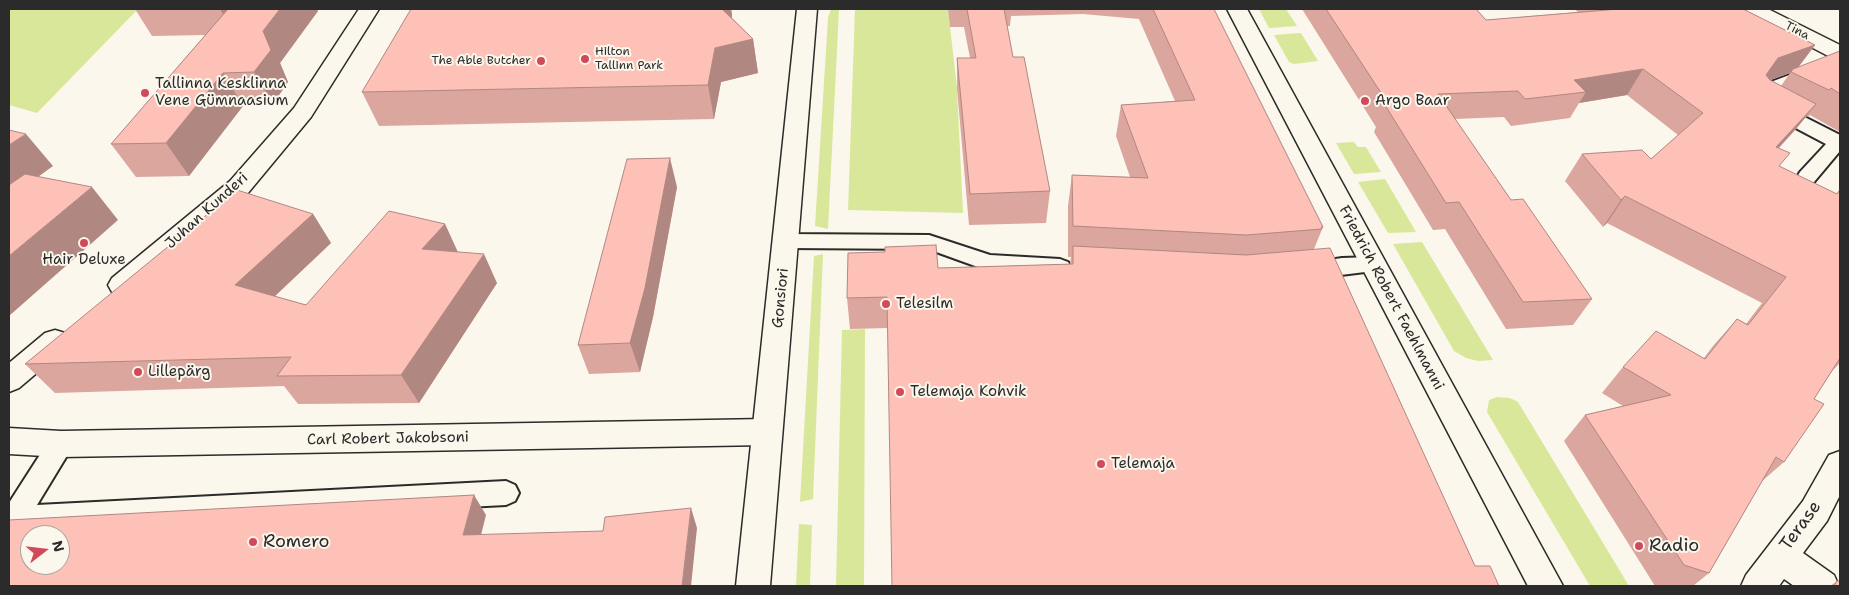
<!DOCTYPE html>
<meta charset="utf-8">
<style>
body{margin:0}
#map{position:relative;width:1849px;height:595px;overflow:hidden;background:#fbf7ec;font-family:"Shantell Sans",sans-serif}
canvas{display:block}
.frame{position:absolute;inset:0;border:10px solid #2b2b2b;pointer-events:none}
.north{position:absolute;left:20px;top:525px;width:50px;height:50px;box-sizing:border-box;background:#fbf7ec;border:1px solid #a8a59f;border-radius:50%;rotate:74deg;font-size:14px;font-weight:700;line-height:20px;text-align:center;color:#2b2b2b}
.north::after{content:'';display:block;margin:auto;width:18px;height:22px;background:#d1495b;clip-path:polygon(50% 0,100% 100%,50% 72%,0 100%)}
</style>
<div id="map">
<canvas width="1849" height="595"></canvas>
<div class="frame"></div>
<div class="north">N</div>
</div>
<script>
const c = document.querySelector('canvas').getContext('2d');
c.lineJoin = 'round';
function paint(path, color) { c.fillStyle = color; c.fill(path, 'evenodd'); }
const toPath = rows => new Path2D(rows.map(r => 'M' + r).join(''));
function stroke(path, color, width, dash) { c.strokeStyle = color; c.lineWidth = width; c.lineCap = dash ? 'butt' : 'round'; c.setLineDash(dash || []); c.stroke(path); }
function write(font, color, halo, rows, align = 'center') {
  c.font = font + ' "Shantell Sans",sans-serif'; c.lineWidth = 4; c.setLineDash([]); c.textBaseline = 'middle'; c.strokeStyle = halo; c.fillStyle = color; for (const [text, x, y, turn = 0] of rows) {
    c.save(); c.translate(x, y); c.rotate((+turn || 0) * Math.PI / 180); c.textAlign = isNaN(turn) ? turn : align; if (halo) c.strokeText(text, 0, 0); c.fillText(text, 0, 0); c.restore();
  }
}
paint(toPath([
 [9,9,138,9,37,113,9,105],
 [831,9,839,10,828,229,815,226,828,18],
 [855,9,948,9,957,88,963,213,848,210],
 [1259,9,1286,9,1297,26,1269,28],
 [1301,33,1318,61,1294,64,1289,62,1274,35],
 [1354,142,1358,147,1366,147,1381,172,1354,174,1336,143],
 [1385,179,1416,232,1388,233,1358,182],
 [1422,242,1493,360,1478,361,1466,358,1454,351,1393,244],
 [823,254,813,499,800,502,814,256],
 [865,329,864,586,836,586,842,330],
 [1497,397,1510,398,1518,402,1629,586,1590,586,1487,412,1489,400],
 [799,524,812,525,810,586,796,586]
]), '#d9e79a');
const lane = toPath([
 [1840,56,1840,67,1772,94,1769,99,1840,135,1840,151,1814,182,1807,183,1800,182,1797,177,1800,172,1826,144,1752,105,1749,101,1760,86,1840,56],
 [786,234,929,235,990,255,1060,259,1068,262,1071,267,1068,272,1060,275,989,271,928,249,786,248,778,246,775,241,778,236,786,234],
 [1373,257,1381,260,1384,265,1381,270,1309,279,1301,277,1298,271,1301,265,1309,263,1342,258,1373,257],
 [61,433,70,436,74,444,37,505,506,481,515,485,519,493,515,501,506,505,14,530,9,528,9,503,52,436,61,433]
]);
const street = toPath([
 [1227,9,1247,9,1563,586,1528,586,1227,9],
 [1743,9,1768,9,1840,45,1840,59,1832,58,1746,13,1743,9],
 [767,419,778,423,782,432,778,441,767,445,61,457,9,454,9,428,61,431,767,419],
 [1840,451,1840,495,1827,521,1803,553,1834,575,1839,586,1794,586,1784,579,1779,586,1741,586,1746,575,1803,501,1829,455,1840,451]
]);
const secondary = toPath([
 [359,9,379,9,311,117,248,193,132,292,122,295,112,292,108,285,112,278,230,181,294,108,359,9],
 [797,9,817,9,770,586,736,586,797,9],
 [55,330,65,333,69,341,65,349,19,388,9,392,9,363,45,333,55,330]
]);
stroke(lane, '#2b2b2b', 4);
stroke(street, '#2b2b2b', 3);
stroke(secondary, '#2b2b2b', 3);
paint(lane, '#fbf7ec');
paint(street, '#fbf7ec');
paint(secondary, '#fbf7ec');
paint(toPath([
 [135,9,316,9,318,11,280,63,288,82,273,104,243,106,189,176,136,177,111,144,205,35,152,36],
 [411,9,731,9,732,15,732,18,753,39,758,73,721,82,714,119,379,126,362,92],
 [948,9,1214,9,1323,227,1314,249,1475,566,1499,586,888,328,850,329,847,298,938,268,1070,264,1071,257,1068,257,1068,206,1072,175,1130,177,1116,136,1121,105,1175,101,1139,19,1083,14,1011,16,1010,26,1007,26,1013,57,1050,191,1046,223,969,225,957,88,957,58,970,58,964,27,950,27],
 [1302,9,1476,9,1486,20,1578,12,1574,9,1743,9,1815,45,1798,68,1840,51,1840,132,1810,115,1808,117,1807,116,1795,130,1779,148,1779,166,1836,194,1840,189,1840,363,1832,371,1814,399,1784,462,1761,482,1709,573,1693,586,1655,586,1564,441,1585,415,1623,406,1602,393,1623,367,1704,358,1713,346,1737,319,1746,324,1762,303,1607,223,1603,227,1565,181,1582,154,1651,159,1678,135,1627,95,1579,103,1570,118,1511,126,1504,117,1455,119,1511,200,1592,299,1573,325,1506,329,1445,229,1433,230,1374,132,1376,127],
 [1790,73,1781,86,1770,80],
 [677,187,653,317,640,372,589,374,578,345],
 [313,214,331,243,275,296,306,305,445,224,458,252,497,283,419,403,298,404,284,386,55,393,25,364],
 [1837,581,1840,586,1830,586]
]), '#daa69e');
paint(toPath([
 [220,9,257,9,235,35],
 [280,9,316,9,318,11,280,63,288,82,273,104,254,72,263,31],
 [721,9,731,9,732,15,727,42],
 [753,39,758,73,721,82,714,119,708,85,715,48],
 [1815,45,1795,71,1793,69,1790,73,1759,84,1778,58],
 [1643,69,1627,95,1579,103,1586,92,1574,80],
 [223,73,243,106,189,176,166,143],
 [1816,104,1795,130,1755,173,1776,147],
 [26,134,53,166,9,198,9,145],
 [670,158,677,187,653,317,640,372,630,343],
 [92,187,118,220,9,316,9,256],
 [1625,196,1607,223,1603,227,1621,200],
 [313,214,331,243,256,314,235,285],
 [445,224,458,253,422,249],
 [484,254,497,283,419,403,401,375],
 [474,495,486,515,476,555,463,535],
 [691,508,697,528,691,586,682,586]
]), '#b18781');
const building = toPath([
 [228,9,280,9,263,31,271,50,254,72,223,73,166,143,111,144,228,9],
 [411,9,722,9,753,39,715,48,708,85,362,92,411,9],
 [967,9,1004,9,1013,57,1024,57,1050,191,970,194,957,58,976,58,967,9],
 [1153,9,1214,9,1323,227,1321,227,1322,229,1246,235,1073,226,1072,175,1148,178,1121,105,1195,100,1153,9],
 [1326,9,1476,9,1486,20,1619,9,1743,9,1815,45,1778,58,1766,75,1770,80,1816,104,1776,147,1790,153,1779,166,1837,194,1840,190,1840,358,1814,399,1824,404,1784,462,1776,457,1709,573,1684,565,1585,415,1671,395,1623,367,1656,331,1705,359,1737,319,1748,325,1786,277,1625,196,1621,200,1582,154,1642,150,1651,159,1703,113,1643,69,1574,80,1586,92,1525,99,1518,91,1438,94,1511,200,1523,199,1592,299,1523,302,1459,202,1446,203,1385,105,1389,105,1326,9],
 [1840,51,1840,94,1831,88,1829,90,1791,72,1793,69,1840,51],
 [9,130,26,134,9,145,9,130],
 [670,158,645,288,630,343,578,345,627,159,670,158],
 [25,174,92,187,9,256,9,185,25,174],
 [237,190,313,214,235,285,306,305,389,211,445,224,422,249,484,254,401,375,277,376,291,357,25,364,237,190],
 [936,245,938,268,1073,264,1073,246,1246,255,1330,248,1475,566,1490,566,1499,586,892,586,887,297,847,298,848,253,885,252,885,247,936,245],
 [474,495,463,535,603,531,605,517,691,508,682,586,9,586,9,520,474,495],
 [30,535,60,535,60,565,30,565,30,535],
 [1837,581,1840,581,1840,586,1834,586,1837,581]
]);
paint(building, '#fdc1b8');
stroke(building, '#b18781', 1);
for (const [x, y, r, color] of [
 [585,59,5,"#d1495b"],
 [541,61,5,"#d1495b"],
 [145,93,5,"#d1495b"],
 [1365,101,5,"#d1495b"],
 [84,243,5,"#d1495b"],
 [886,304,5,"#d1495b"],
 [138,372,5,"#d1495b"],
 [900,392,5,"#d1495b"],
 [1101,464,5,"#d1495b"],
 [253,542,5,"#d1495b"],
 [1639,546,5,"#d1495b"]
]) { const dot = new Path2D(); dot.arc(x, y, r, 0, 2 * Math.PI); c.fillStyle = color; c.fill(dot); stroke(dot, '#fbf7ec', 2); }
write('12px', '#2b2b2b', '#fbf7ec', [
 ["Tina",1797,31,27]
]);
write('12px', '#2b2b2b', '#fbf7ec', [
 ["Hilton",595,52],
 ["Tallinn Park",595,66],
 ["The Able Butcher",531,61,"right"]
], 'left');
write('15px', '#2b2b2b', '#fbf7ec', [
 ["Tallinna Kesklinna",155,84],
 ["Vene Gümnaasium",155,101],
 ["Argo Baar",1375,101],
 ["Hair Deluxe",84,260,"center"],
 ["Telesilm",896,304],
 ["Lillepärg",148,372],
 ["Telemaja Kohvik",910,392],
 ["Telemaja",1111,464]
], 'left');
write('15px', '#2b2b2b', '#fbf7ec', [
 ["Juhan Kunderi",207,211,-42],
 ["Gonsiori",781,298,-84],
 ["Friedrich Robert Faehlmanni",1391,298,62],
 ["Carl Robert Jakobsoni",388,439,-1]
]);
write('18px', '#2b2b2b', '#fbf7ec', [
 ["Terase",1801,526,-54]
]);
write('18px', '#2b2b2b', '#fbf7ec', [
 ["Romero",263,542],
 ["Radio",1649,546]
], 'left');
</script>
